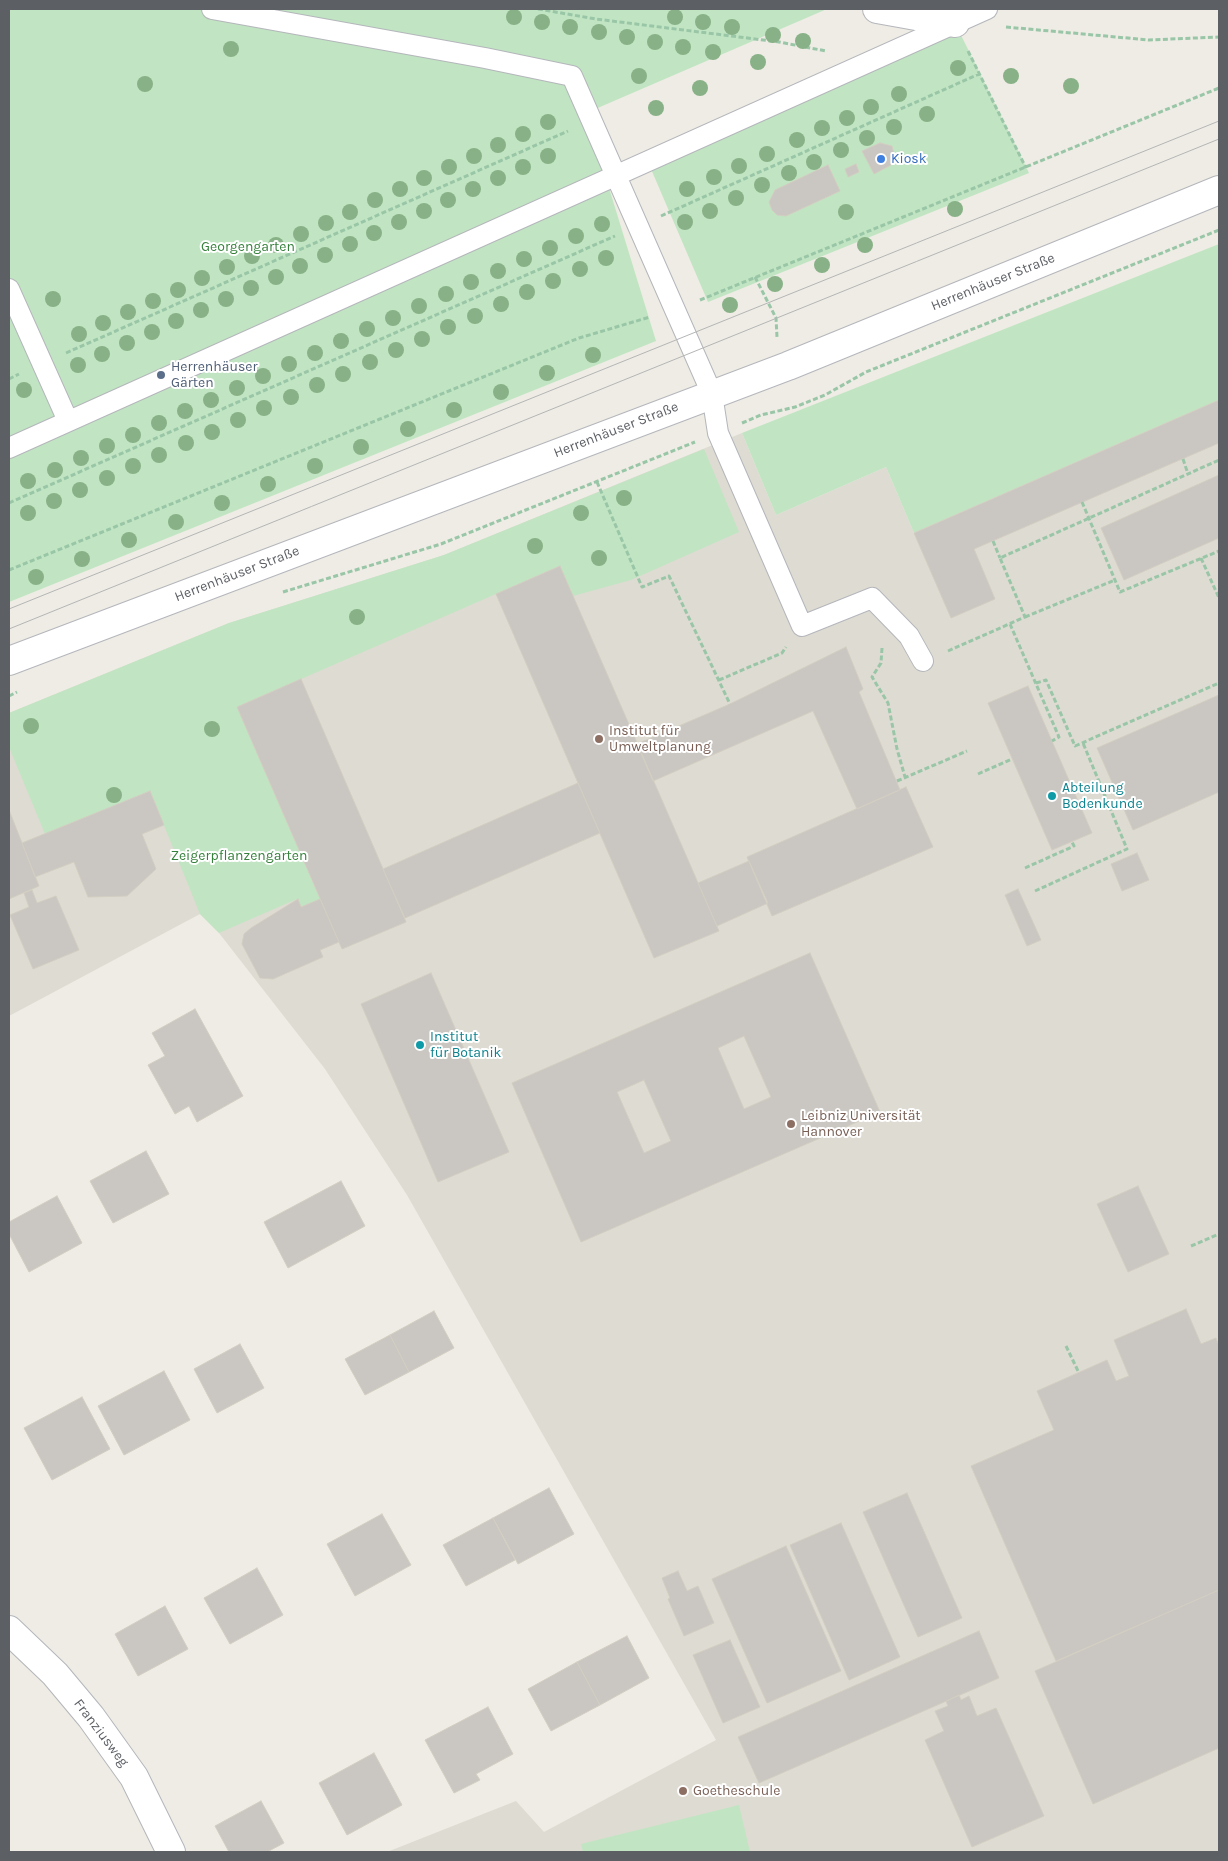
<!DOCTYPE html>
<meta charset="utf-8">
<style>
body{margin:0}
#map{position:relative;width:1228px;height:1861px;overflow:hidden;background:#eeece4;font-family:Karla,sans-serif}
canvas{display:block}
.frame{position:absolute;inset:0;border:10px solid #5c5f64;pointer-events:none}
</style>
<div id="map">
<canvas width="1228" height="1861"></canvas>
<div class="frame"></div>
</div>
<script>
const c = document.querySelector('canvas').getContext('2d');
c.lineJoin = 'round';
function paint(path, color) { c.fillStyle = color; c.fill(path, 'evenodd'); }
const toPath = rows => new Path2D(rows.map(r => 'M' + r).join(''));
function stroke(path, color, width, dash) { c.strokeStyle = color; c.lineWidth = width; c.lineCap = dash ? 'butt' : 'round'; c.setLineDash(dash || []); c.stroke(path); }
function write(font, color, halo, rows, align = 'center') {
  c.font = font + ' Karla,sans-serif'; c.lineWidth = 4; c.setLineDash([]); c.textBaseline = 'middle'; c.strokeStyle = halo; c.fillStyle = color; for (const [text, x, y, turn = 0] of rows) {
    c.save(); c.translate(x, y); c.rotate((+turn || 0) * Math.PI / 180); c.textAlign = isNaN(turn) ? turn : align; if (halo) c.strokeText(text, 0, 0); c.fillText(text, 0, 0); c.restore();
  }
}
paint(toPath([
 [1219,400,1219,1852,387,1852,516,1801,544,1832,716,1740,407,1195,325,1069,219,933,200,914,9,1016,9,713,229,623,444,555,742,433,776,515,886,467,914,533]
]), '#dedbd2');
paint(toPath([
 [9,9,827,9,586,113,656,341,9,602],
 [955,23,1029,173,708,302,648,162],
 [1219,244,1219,400,914,533,886,467,776,515,742,433],
 [704,449,739,532,631,580,573,596,560,566,237,707,320,899,301,907,297,899,219,933,200,914,150,791,45,834,9,747,9,713,229,623,444,555],
 [739,1805,750,1852,583,1852,581,1844]
]), '#c1e5c2');
const building = toPath([
 [880,143,892,146,895,158,891,165,874,174,862,151,880,143],
 [856,164,859,172,848,177,845,169,856,164],
 [828,165,840,191,786,216,777,215,772,210,769,202,775,190,828,165],
 [1219,400,1219,443,974,549,995,599,951,618,914,533,1219,400],
 [1219,475,1219,538,1124,580,1101,528,1219,475],
 [560,566,719,931,654,958,496,594,560,566],
 [846,647,863,689,859,692,900,790,857,809,813,711,653,781,637,744,730,704,846,647],
 [301,679,406,922,342,949,237,707,301,679],
 [1028,686,1092,833,1052,850,988,703,1028,686],
 [1219,695,1219,792,1133,830,1097,748,1219,695],
 [578,783,600,833,405,918,383,869,578,783],
 [906,787,933,847,772,916,747,857,906,787],
 [150,791,164,825,142,834,156,869,127,896,88,897,74,862,35,877,22,843,150,791],
 [9,810,39,886,9,899,9,810],
 [1137,853,1149,880,1122,891,1111,864,1137,853],
 [749,861,768,903,717,926,698,883,749,861],
 [1018,889,1041,940,1027,946,1005,895,1018,889],
 [32,890,37,903,56,896,79,950,33,969,10,915,29,907,24,893,32,890],
 [298,899,301,907,320,899,339,942,320,950,323,957,273,979,260,978,242,944,244,934,251,928,298,899],
 [810,953,880,1112,581,1242,512,1083,810,953],
 [744,1036,771,1097,744,1109,718,1048,744,1036],
 [644,1080,671,1141,644,1153,617,1092,644,1080],
 [431,973,509,1152,438,1182,361,1004,431,973],
 [195,1009,243,1096,197,1122,189,1106,175,1114,148,1065,165,1056,152,1033,195,1009],
 [146,1151,169,1194,113,1223,90,1181,146,1151],
 [341,1181,365,1226,288,1268,264,1222,341,1181],
 [1138,1186,1169,1254,1128,1272,1097,1204,1138,1186],
 [57,1196,82,1243,29,1272,9,1234,9,1222,57,1196],
 [1186,1309,1201,1344,1216,1338,1219,1346,1219,1590,1056,1661,971,1466,1054,1430,1037,1391,1107,1360,1116,1381,1129,1376,1114,1340,1186,1309],
 [434,1311,454,1348,409,1372,390,1335,434,1311],
 [390,1335,409,1372,365,1395,345,1359,390,1335],
 [240,1344,264,1388,217,1413,194,1369,240,1344],
 [164,1371,190,1420,124,1455,98,1406,164,1371],
 [82,1397,110,1449,52,1480,24,1428,82,1397],
 [549,1488,574,1534,518,1564,493,1518,549,1488],
 [907,1493,962,1618,918,1637,863,1512,907,1493],
 [382,1514,411,1565,355,1596,327,1544,382,1514],
 [493,1518,515,1560,466,1586,443,1545,493,1518],
 [841,1523,900,1657,849,1680,790,1545,841,1523],
 [786,1546,841,1671,767,1703,712,1579,786,1546],
 [257,1568,283,1615,230,1644,204,1598,257,1568],
 [678,1571,687,1591,698,1586,714,1623,684,1636,668,1599,670,1598,662,1578,678,1571],
 [1219,1590,1219,1748,1093,1804,1035,1671,1219,1590],
 [165,1606,188,1649,138,1676,115,1634,165,1606],
 [979,1631,999,1678,759,1783,738,1737,979,1631],
 [627,1636,649,1678,600,1705,577,1662,627,1636],
 [730,1640,760,1707,723,1723,693,1655,730,1640],
 [577,1662,600,1705,551,1731,528,1689,577,1662],
 [959,1695,961,1700,969,1696,977,1716,996,1708,1044,1816,972,1847,925,1740,944,1731,935,1711,948,1706,946,1701,959,1695],
 [488,1707,513,1754,476,1774,480,1780,454,1793,425,1740,488,1707],
 [374,1753,402,1805,347,1835,319,1783,374,1753],
 [261,1801,284,1843,267,1852,229,1852,215,1826,261,1801]
]);
paint(building, '#cac6c1');
stroke(building, '#d3cec2', 1);
const service = toPath([
 [212,9,485,58,572,76,712,394,718,433,802,626,872,598,909,636,923,661],
 [9,289,68,421],
 [9,448,987,9]
]);
const pedestrian = toPath([
 [877,9,955,23]
]);
const minor = toPath([
 [9,1630,55,1674,91,1717,134,1777,171,1852]
]);
const tertiary = toPath([
 [9,661,788,366,1219,190]
]);
stroke(service, '#b4b6bb', 22);
stroke(pedestrian, '#b4b6bb', 30);
stroke(minor, '#b4b6bb', 30);
stroke(tertiary, '#b4b6bb', 30);
stroke(toPath([
 [538,9,596,19,779,42,826,51],
 [1006,27,1149,40,1219,37],
 [968,51,1026,168],
 [661,216,979,74],
 [755,277,776,318,777,337],
 [700,300,1219,88],
 [66,353,568,131],
 [9,379,19,374],
 [742,423,761,415,795,407,825,395,866,372,1219,230],
 [1183,459,1188,474],
 [597,482,642,587,669,576,730,704],
 [1082,502,1120,592,1219,551],
 [9,503,615,236],
 [993,541,1000,558],
 [1201,558,1219,598],
 [9,570,579,338,650,317],
 [283,592,441,544,695,442],
 [1025,617,1115,580],
 [1010,624,1059,737,1052,741],
 [882,648,881,663,872,677,888,703,897,749,905,777],
 [948,651,1025,617,1000,558,1219,460],
 [719,680,782,653,786,647],
 [1036,683,1046,680,1075,746,1219,683],
 [9,696,17,692],
 [978,774,1012,759],
 [897,781,967,751],
 [1025,868,1074,846,1072,842],
 [1035,891,1127,849,1083,743],
 [1191,1246,1219,1234],
 [1066,1346,1079,1373]
]), '#9ac6a8', 3, [5, 2.5]);
stroke(service, '#fff', 20);
stroke(pedestrian, '#fff', 28);
stroke(minor, '#fff', 28);
stroke(tertiary, '#fff', 28);
stroke(toPath([
 [9,609,1219,121],
 [9,629,1219,139]
]), '#b4b5b5', 1);
c.fillStyle = '#88b187';
for (const [x, y] of [
 [514,17],
 [675,17],
 [542,22],
 [703,22],
 [570,27],
 [732,27],
 [599,32],
 [773,35],
 [627,37],
 [803,41],
 [655,42],
 [683,47],
 [231,49],
 [713,52],
 [758,62],
 [958,68],
 [639,76],
 [1011,76],
 [145,84],
 [1071,86],
 [700,88],
 [899,94],
 [871,107],
 [656,108],
 [927,114],
 [847,118],
 [548,122],
 [894,127],
 [822,128],
 [523,134],
 [867,138],
 [797,140],
 [498,145],
 [841,150],
 [767,154],
 [474,156],
 [548,156],
 [814,162],
 [739,166],
 [449,167],
 [523,167],
 [789,173],
 [714,177],
 [424,178],
 [498,178],
 [762,185],
 [400,189],
 [473,189],
 [687,189],
 [736,198],
 [375,200],
 [448,200],
 [955,209],
 [424,211],
 [710,211],
 [350,212],
 [846,212],
 [399,222],
 [685,222],
 [326,223],
 [602,224],
 [374,233],
 [301,234],
 [576,236],
 [350,244],
 [276,245],
 [865,245],
 [550,248],
 [325,255],
 [252,256],
 [606,258],
 [524,259],
 [822,265],
 [300,266],
 [227,267],
 [580,269],
 [498,271],
 [276,277],
 [202,278],
 [553,281],
 [471,282],
 [775,284],
 [251,288],
 [178,290],
 [527,292],
 [446,294],
 [53,299],
 [226,299],
 [153,301],
 [501,304],
 [730,305],
 [419,306],
 [201,310],
 [128,312],
 [475,316],
 [393,318],
 [176,321],
 [103,323],
 [448,327],
 [367,329],
 [152,332],
 [79,334],
 [422,339],
 [341,341],
 [127,343],
 [396,350],
 [315,353],
 [102,354],
 [593,355],
 [370,362],
 [289,364],
 [78,365],
 [547,373],
 [343,374],
 [263,376],
 [317,385],
 [237,388],
 [24,390],
 [501,392],
 [291,397],
 [211,400],
 [264,408],
 [454,410],
 [185,411],
 [238,420],
 [159,423],
 [408,429],
 [212,432],
 [133,435],
 [186,443],
 [107,446],
 [361,447],
 [159,455],
 [81,458],
 [133,466],
 [315,466],
 [55,470],
 [107,478],
 [28,481],
 [268,484],
 [80,490],
 [624,498],
 [54,501],
 [222,503],
 [28,513],
 [581,513],
 [176,522],
 [129,540],
 [535,546],
 [599,558],
 [82,559],
 [36,577],
 [357,617],
 [31,726],
 [212,729],
 [114,795]
]) { c.beginPath(); c.arc(x, y, 8, 0, 2 * Math.PI); c.fill(); }
for (const [x, y, r, color] of [
 [881,159,5,"#3f7fe0"],
 [161,375,5,"#5c6f8a"],
 [599,739,5,"#8d6e63"],
 [1052,796,5,"#0f9aa8"],
 [420,1045,5,"#0f9aa8"],
 [791,1124,5,"#8d6e63"],
 [683,1791,5,"#8d6e63"]
]) { const dot = new Path2D(); dot.arc(x, y, r, 0, 2 * Math.PI); c.fillStyle = color; c.fill(dot); stroke(dot, '#fff', 2); }
write('14px', '#366cbe', '#fff', [
 ["Kiosk",891,159]
], 'left');
write('14px', '#35813b', '#fff', [
 ["Georgengarten",248,247],
 ["Zeigerpflanzengarten",239,856]
]);
write('14px', '#5c5f64', '#fff', [
 ["Herrenhäuser Straße",993,282,-22],
 ["Herrenhäuser Straße",616,430,-21],
 ["Herrenhäuser Straße",237,574,-21],
 ["Franziusweg",101,1733,53]
]);
write('14px', '#4e5e75', '#fff', [
 ["Herrenhäuser",171,367],
 ["Gärten",171,383]
], 'left');
write('14px', '#785e54', '#fff', [
 ["Institut für",609,731],
 ["Umweltplanung",609,747],
 ["Leibniz Universität",801,1116],
 ["Hannover",801,1132],
 ["Goetheschule",693,1791]
], 'left');
write('14px', '#0d838f', '#fff', [
 ["Abteilung",1062,788],
 ["Bodenkunde",1062,804],
 ["Institut",430,1037],
 ["für Botanik",430,1053]
], 'left');
</script>
